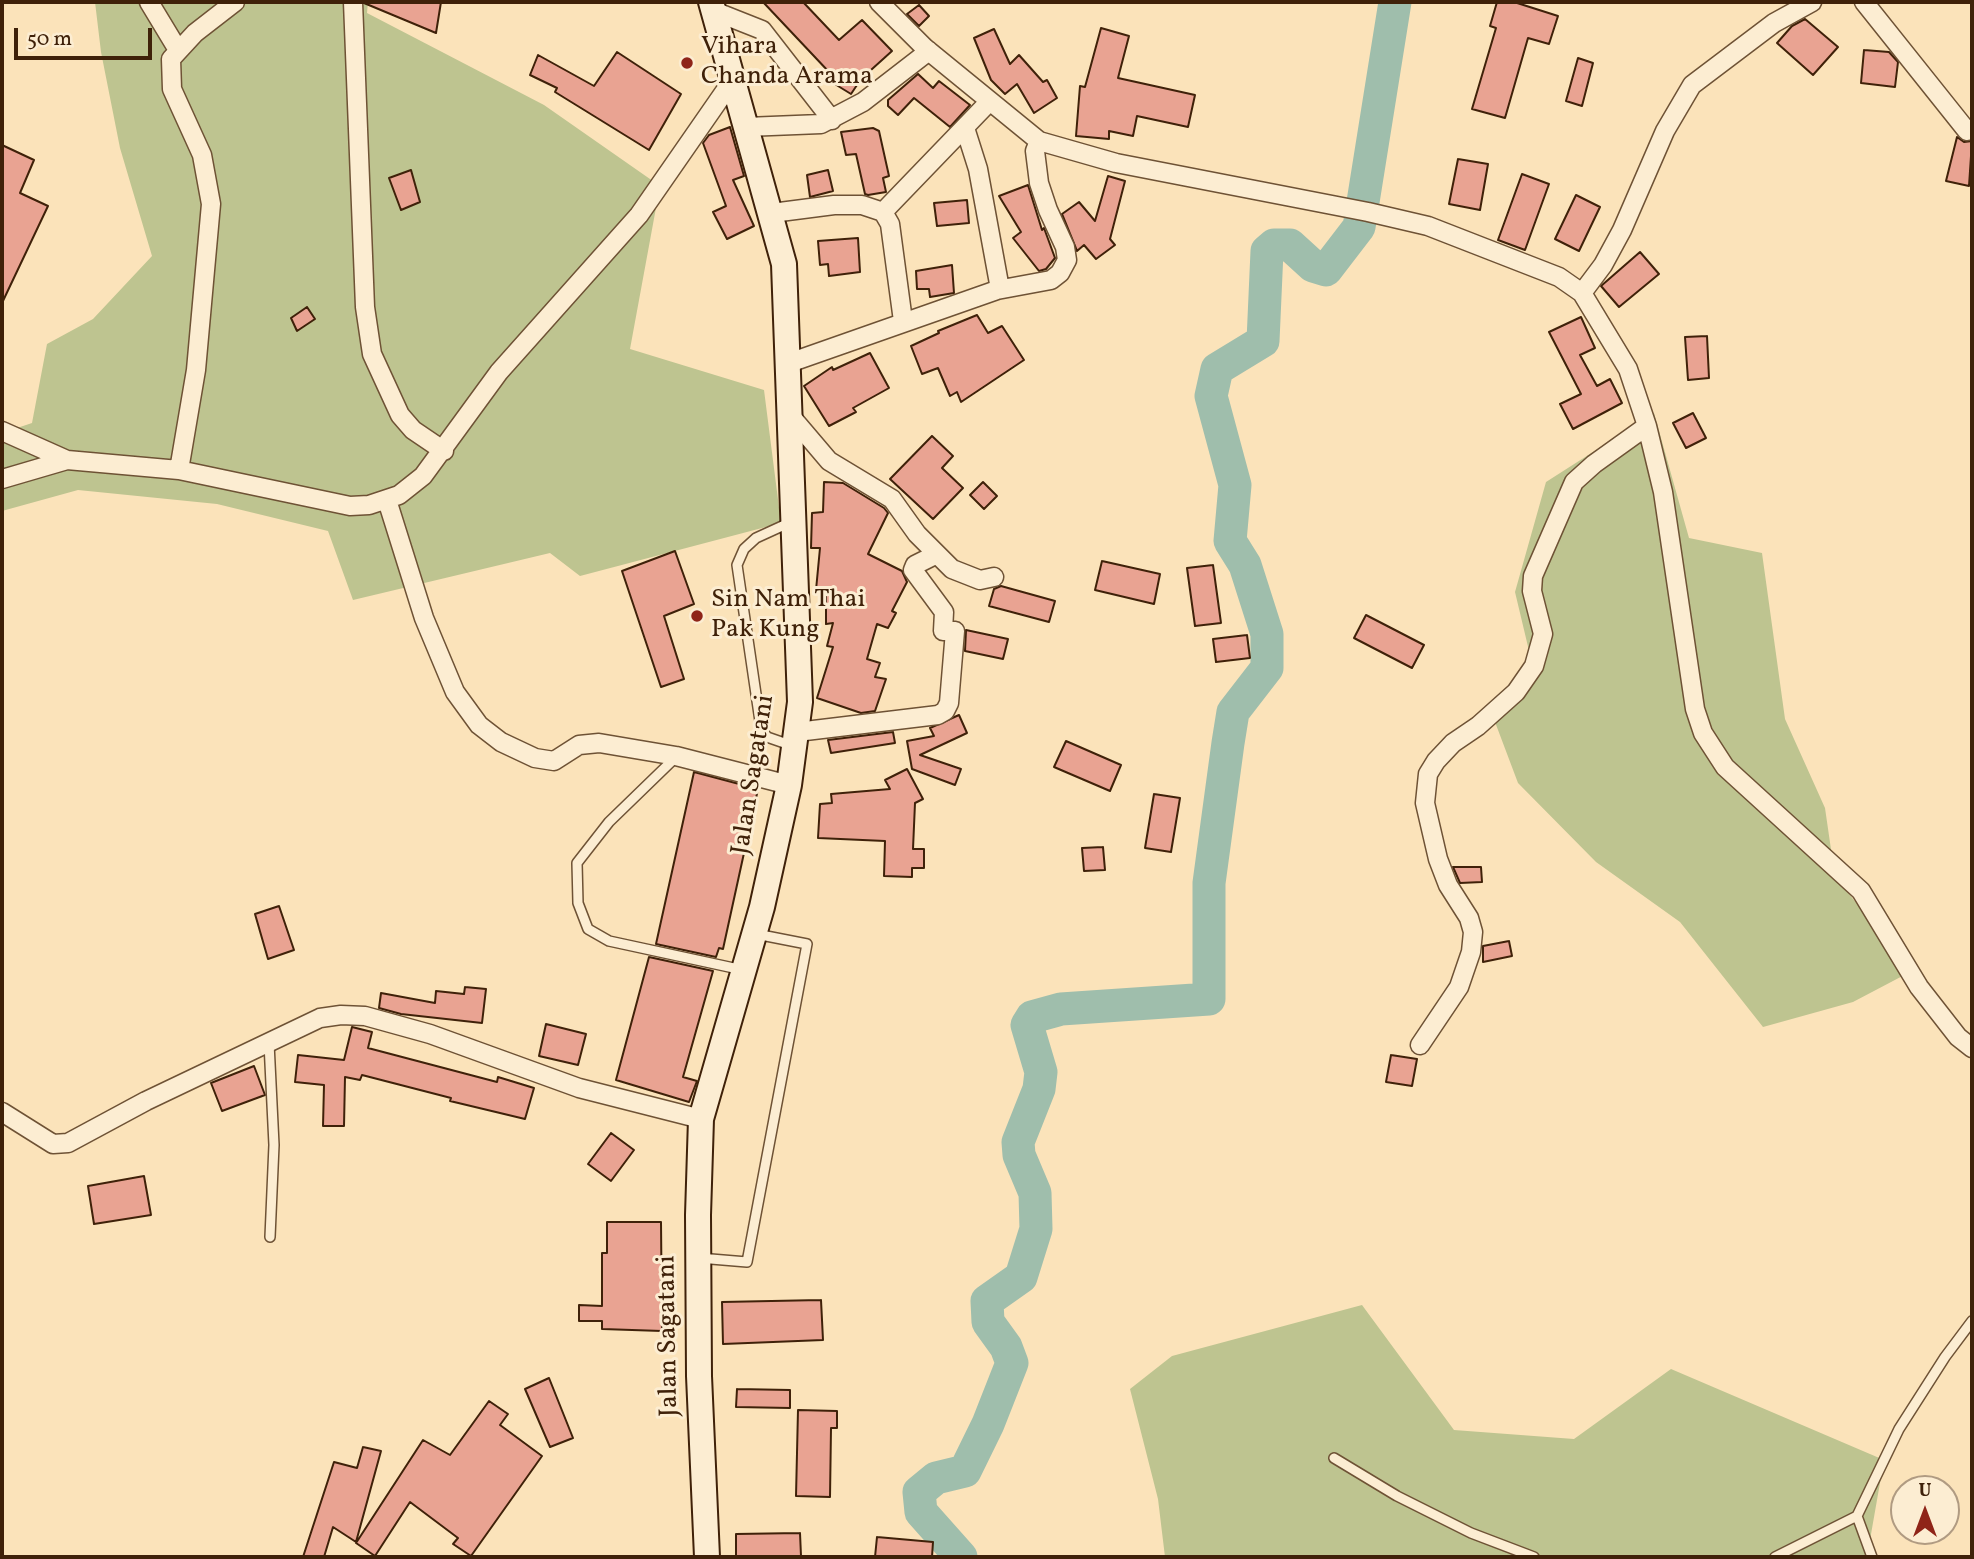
<!DOCTYPE html>
<style>
body{margin:0}
#map{position:relative;width:1974px;height:1559px;overflow:hidden;background:#fbe3ba;font-family:Vollkorn,serif}
canvas{display:block}
.frame{position:absolute;inset:0;border:4px solid #3f2109;pointer-events:none}
.north{position:absolute;left:1890px;top:1475px;width:70px;height:70px;box-sizing:border-box;background:#fcedd2;border:2px solid #b09b82;border-radius:50%;rotate:0deg;font-size:19px;font-weight:700;line-height:28px;text-align:center;color:#3f2109}
.north::after{content:'';display:block;margin:auto;width:24px;height:32px;background:#8f2418;clip-path:polygon(50% 0,100% 100%,50% 72%,0 100%)}
.scale{position:absolute;left:14px;top:28px;width:138px;height:32px;box-sizing:border-box;border:4px solid #3f2109;border-top:0;padding-left:9px;font-size:21px;line-height:24px;white-space:nowrap;color:#3f2109;-webkit-text-stroke:5px #fcedd2;paint-order:stroke}
</style>
<div id="map">
<canvas width="1974" height="1559"></canvas>
<div class="frame"></div>
<div class="north">U</div>
<div class="scale">50 m</div>
</div>
<script>
const c = document.querySelector('canvas').getContext('2d');
c.lineJoin = 'round';
function paint(path, color) { c.fillStyle = color; c.fill(path, 'evenodd'); }
const toPath = rows => new Path2D(rows.map(r => 'M' + r).join(''));
function stroke(path, color, width, dash) { c.strokeStyle = color; c.lineWidth = width; c.lineCap = dash ? 'butt' : 'round'; c.setLineDash(dash || []); c.stroke(path); }
function write(font, color, halo, rows, align = 'center') {
  c.font = font + ' Vollkorn,serif'; c.lineWidth = 6; c.setLineDash([]); c.textBaseline = 'middle'; c.strokeStyle = halo; c.fillStyle = color; for (const [text, x, y, turn = 0] of rows) {
    c.save(); c.translate(x, y); c.rotate((+turn || 0) * Math.PI / 180); c.textAlign = isNaN(turn) ? turn : align; if (halo) c.strokeText(text, 0, 0); c.fillText(text, 0, 0); c.restore();
  }
}
paint(toPath([
 [95,2,368,2,367,13,544,105,660,186,630,349,764,390,781,523,580,576,550,553,353,600,328,531,217,504,78,490,2,511,2,433,32,423,47,344,93,319,152,256,120,148,101,52],
 [1654,413,1689,538,1762,553,1785,719,1825,808,1835,877,1912,971,1853,1002,1763,1027,1680,922,1596,862,1518,783,1492,714,1530,655,1515,592,1546,482],
 [1362,1305,1454,1430,1574,1439,1671,1369,1884,1460,1867,1557,1165,1557,1158,1499,1130,1389,1172,1356]
]), '#bec490');
stroke(toPath([
 [961,1557,921,1512,919,1492,936,1478,965,1471,988,1424,1012,1363,1006,1347,988,1322,987,1301,1021,1277,1036,1229,1035,1193,1019,1155,1018,1142,1039,1089,1041,1072,1027,1025,1032,1017,1061,1009,1209,999,1209,883,1228,743,1233,712,1267,668,1267,634,1245,565,1230,541,1235,485,1211,396,1217,369,1263,341,1267,251,1274,245,1290,245,1313,266,1326,270,1359,227,1395,2]
]), '#9fbeac', 33);
const building = toPath([
 [364,2,441,2,436,33,364,3,364,2],
 [763,2,803,2,839,40,862,20,892,51,861,79,851,94,825,78,829,72,763,2],
 [1497,2,1514,2,1558,16,1549,44,1528,38,1505,118,1472,109,1496,28,1490,26,1497,2],
 [919,5,929,16,919,26,907,14,919,5],
 [1805,19,1838,47,1813,75,1777,43,1792,26,1805,19],
 [1101,28,1129,36,1118,78,1195,95,1188,127,1137,116,1133,136,1109,131,1109,139,1076,136,1080,86,1085,87,1101,28],
 [994,29,1010,64,1019,55,1043,82,1047,80,1057,98,1034,113,1017,84,1005,94,991,80,974,38,994,29],
 [1864,50,1889,52,1898,62,1895,87,1861,83,1864,50],
 [617,52,681,94,649,150,555,92,557,88,530,75,538,55,594,86,617,52],
 [1578,58,1593,63,1582,106,1566,101,1578,58],
 [918,74,933,88,939,81,970,105,950,127,914,98,898,115,888,106,888,100,918,74],
 [730,127,744,176,733,180,754,226,727,239,713,212,726,206,703,143,709,135,730,127],
 [873,128,879,131,889,176,883,178,886,192,868,195,865,194,856,154,846,155,841,132,873,128],
 [1957,137,1964,142,1972,141,1969,186,1946,181,1957,137],
 [2,145,34,160,20,193,48,206,2,303,2,145],
 [1458,159,1488,164,1480,210,1449,204,1458,159],
 [411,170,420,202,401,210,389,178,411,170],
 [828,170,833,191,810,197,807,175,828,170],
 [1522,174,1549,184,1525,250,1498,240,1522,174],
 [1108,176,1125,181,1110,239,1115,245,1096,259,1084,245,1077,251,1062,214,1079,202,1095,221,1108,176],
 [1028,185,1042,230,1044,228,1055,258,1046,269,1039,271,1013,238,1021,232,999,196,1028,185],
 [1576,195,1600,207,1579,251,1555,239,1576,195],
 [967,200,969,223,937,226,934,203,967,200],
 [858,238,860,272,829,276,828,264,820,265,818,241,858,238],
 [1640,252,1659,274,1619,307,1601,286,1640,252],
 [952,265,954,293,930,297,929,289,917,289,916,271,952,265],
 [307,307,315,319,297,331,291,318,307,307],
 [977,315,988,333,1002,326,1024,360,961,402,957,392,950,396,938,368,922,374,911,346,939,333,938,331,977,315],
 [1581,317,1595,348,1580,355,1597,386,1610,379,1622,403,1573,429,1560,404,1581,394,1549,332,1581,317],
 [1707,336,1709,378,1688,380,1685,337,1707,336],
 [870,353,889,388,853,408,856,412,829,426,804,386,832,367,833,370,870,353],
 [1693,413,1706,438,1686,448,1673,423,1693,413],
 [932,436,953,456,942,468,963,488,933,519,890,479,932,436],
 [824,482,843,483,884,508,888,513,868,554,902,571,907,582,892,611,896,613,888,628,877,624,867,659,880,663,875,677,886,679,875,711,861,713,817,698,833,647,827,646,833,623,826,624,826,591,816,590,820,548,811,548,812,513,823,512,824,482],
 [983,482,997,496,984,509,970,495,983,482],
 [675,551,694,604,664,616,684,679,661,687,622,571,675,551],
 [1102,561,1160,574,1154,604,1095,590,1102,561],
 [1213,565,1221,623,1195,626,1187,568,1213,565],
 [1001,586,1055,601,1049,622,989,606,994,589,1001,586],
 [1366,615,1424,645,1412,668,1354,638,1366,615],
 [966,630,1008,639,1003,659,965,651,966,630],
 [1247,635,1250,658,1216,662,1213,639,1247,635],
 [959,715,967,733,920,755,961,769,955,785,912,769,907,741,934,736,930,728,959,715],
 [893,732,895,743,831,753,828,740,893,732],
 [1066,741,1121,765,1110,791,1054,767,1066,741],
 [907,769,923,799,915,803,913,849,924,849,924,868,912,868,912,877,884,876,885,841,818,838,820,804,832,803,831,794,890,789,885,780,907,769],
 [694,772,758,789,723,949,719,948,716,957,656,944,694,772],
 [1154,794,1180,798,1171,852,1145,848,1154,794],
 [1103,847,1105,870,1084,871,1082,848,1103,847],
 [1453,867,1481,867,1482,882,1460,883,1453,867],
 [279,906,294,950,268,959,255,914,279,906],
 [1509,941,1512,956,1483,962,1483,946,1509,941],
 [649,957,713,971,683,1077,697,1081,689,1102,616,1080,649,957],
 [465,987,486,989,482,1023,401,1014,379,1008,381,993,435,1003,436,991,464,994,465,987],
 [546,1024,586,1034,578,1065,539,1056,546,1024],
 [352,1027,372,1032,368,1048,497,1082,498,1077,534,1088,525,1119,450,1101,451,1098,362,1075,360,1080,345,1077,344,1126,323,1126,324,1085,295,1082,298,1055,344,1060,352,1027],
 [1391,1055,1417,1059,1412,1086,1386,1082,1391,1055],
 [254,1066,265,1095,222,1111,211,1083,254,1066],
 [611,1133,634,1150,611,1181,588,1164,611,1133],
 [144,1176,151,1215,94,1224,88,1186,144,1176],
 [607,1222,661,1222,662,1331,602,1329,602,1321,579,1321,579,1305,602,1306,602,1253,607,1253,607,1222],
 [821,1300,823,1340,723,1344,722,1302,821,1300],
 [549,1378,573,1438,550,1447,525,1389,549,1378],
 [737,1389,790,1390,790,1408,736,1407,737,1389],
 [489,1401,508,1414,500,1425,542,1456,471,1556,453,1544,458,1538,410,1502,375,1556,356,1543,423,1440,450,1455,489,1401],
 [798,1410,837,1411,837,1428,831,1428,830,1497,796,1496,798,1410],
 [363,1447,381,1451,356,1542,333,1527,324,1557,303,1557,334,1462,357,1468,363,1447],
 [800,1533,801,1556,736,1557,736,1534,800,1533],
 [877,1537,933,1542,932,1557,875,1557,877,1537]
]);
paint(building, '#e9a392');
stroke(building, '#3f2109', 2);
const lane = toPath([
 [791,522,756,538,744,549,737,565,761,728,767,737,793,746],
 [676,757,609,822,577,863,578,903,588,929,609,941,743,970],
 [269,1043,274,1145,270,1237],
 [699,1258,747,1262,807,944,756,934],
 [1334,1458,1397,1496,1471,1533,1534,1557],
 [1775,1557,1857,1516],
 [1872,1557,1857,1516,1899,1429,1945,1357,1972,1321]
]);
const street = toPath([
 [149,2,178,50],
 [353,2,365,307,372,354,400,415,413,430,444,451],
 [879,2,925,48,1039,141,1116,163,1368,212,1428,226,1559,277,1582,293,1628,369,1647,426,1663,492,1695,709,1703,733,1725,767,1861,891,1919,987,1958,1037,1972,1048],
 [1864,2,1967,131],
 [714,11,762,30,832,120],
 [746,127,821,124,863,102,929,51],
 [965,128,978,169,1000,289],
 [883,212,989,102],
 [772,213,834,205,862,205,883,212,890,224,903,321],
 [1582,293,1603,265,1622,230,1665,131,1692,85,1774,23,1812,2],
 [789,363,997,290,1051,280,1060,273,1067,260,1065,247,1048,210,1039,183,1035,151,1039,141],
 [789,414,829,461,892,499,917,534,952,569,980,580,994,577],
 [2,431,67,460],
 [179,470,196,370,211,204,202,155,172,89,171,59,195,33,235,2],
 [2,479,67,460,179,470,350,506,369,505,399,495,423,476,499,372,639,215,732,81],
 [387,500,424,618,455,692,479,725,501,742,535,758,554,761,579,745,599,743,676,756,789,785],
 [797,732,938,715,945,711,949,703,955,631,943,631,944,612,913,570,915,565,937,554],
 [1420,1045,1459,987,1471,952,1473,932,1469,918,1448,885,1438,859,1425,803,1428,774,1436,761,1453,743,1478,726,1516,692,1534,666,1543,634,1532,591,1533,576,1574,482,1594,464,1647,426],
 [2,1112,53,1144,68,1143,146,1101,320,1018,341,1015,365,1016,430,1034,579,1088,701,1119]
]);
const secondary = toPath([
 [707,1557,699,1376,698,1215,701,1119,762,907,789,785,800,702,784,264,711,2]
]);
stroke(lane, '#6e5235', 12);
stroke(street, '#6e5235', 21);
stroke(secondary, '#3f2109', 28);
stroke(lane, '#fcedd2', 9);
stroke(street, '#fcedd2', 18);
stroke(secondary, '#fcedd2', 24);
for (const [x, y, r, color] of [
 [687,63,7,"#8f2418"],
 [697,616,7,"#8f2418"]
]) { const dot = new Path2D(); dot.arc(x, y, r, 0, 2 * Math.PI); c.fillStyle = color; c.fill(dot); stroke(dot, '#fcedd2', 2.5); }
write('26px', '#3f2109', '#fcedd2', [
 ["Vihara",701,48],
 ["Chanda Arama",701,78],
 ["Sin Nam Thai",711,601],
 ["Pak Kung",711,631]
], 'left');
write('26px', '#3f2109', '#fcedd2', [
 ["Jalan Sagatani",755,775,-81],
 ["Jalan Sagatani",670,1336,-91]
]);
</script>
